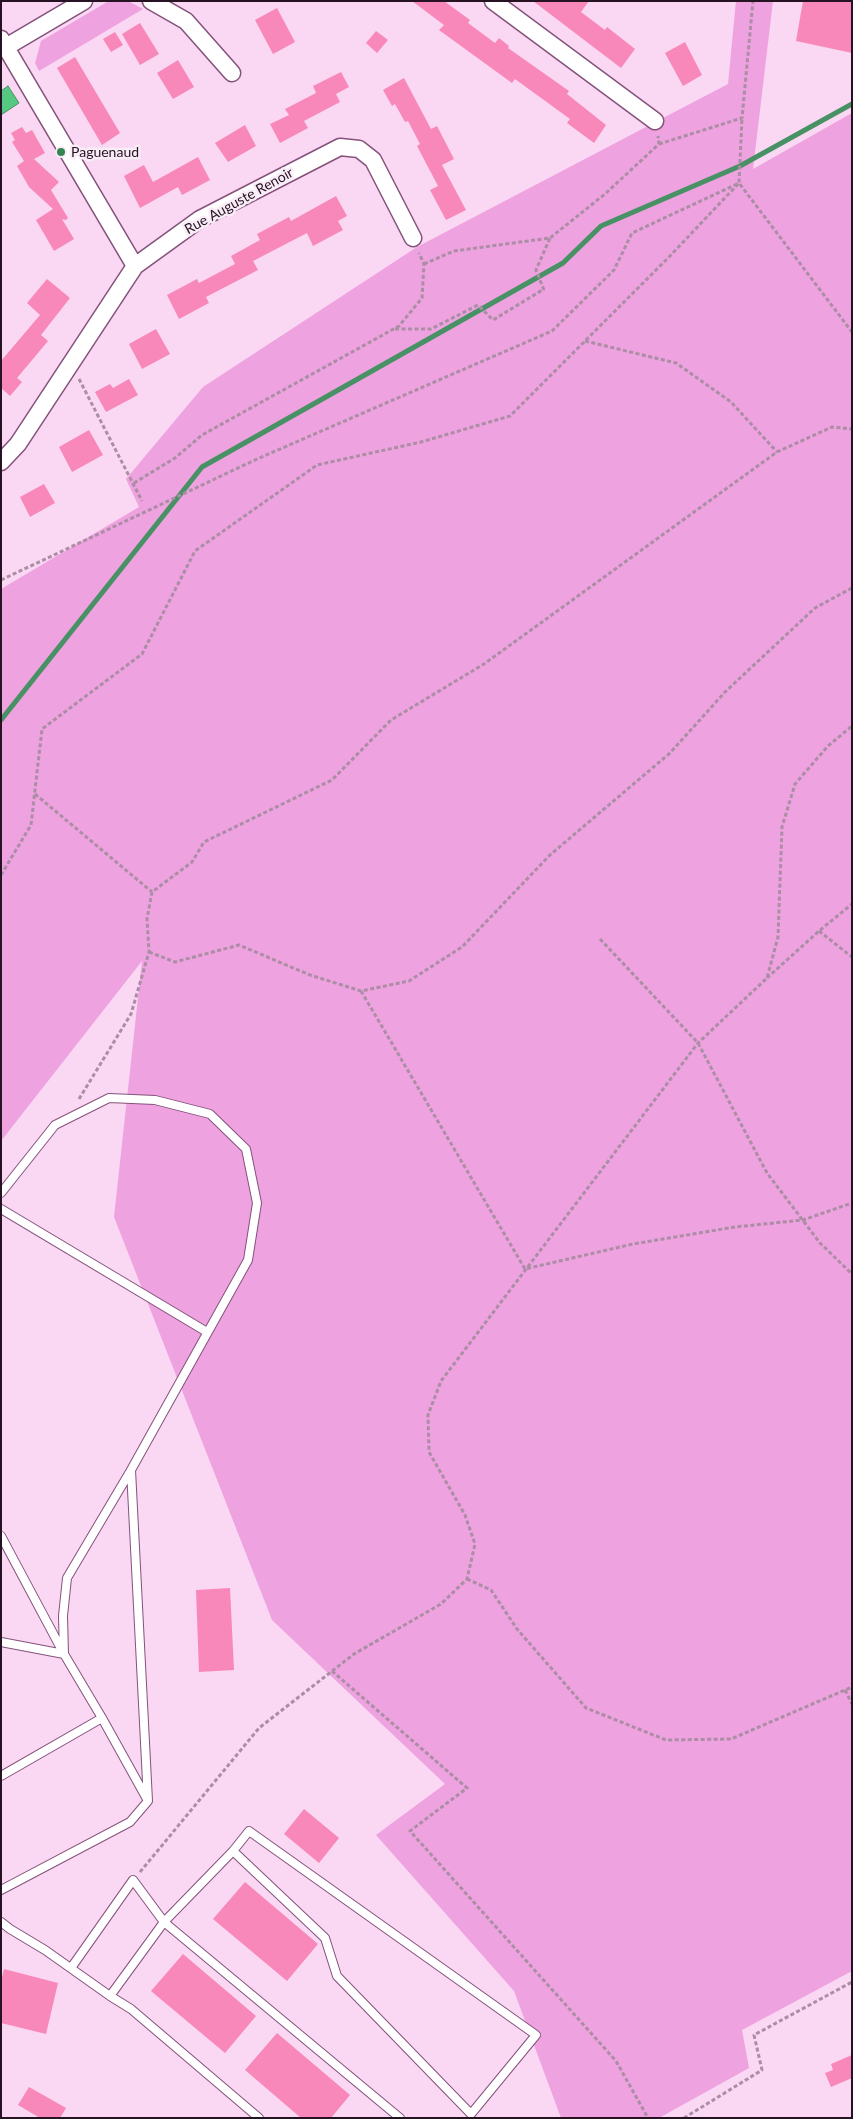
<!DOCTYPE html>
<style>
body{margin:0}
#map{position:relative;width:853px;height:2119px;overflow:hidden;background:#fad7f2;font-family:Lato,sans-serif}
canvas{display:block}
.frame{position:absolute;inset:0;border:2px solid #271223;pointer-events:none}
</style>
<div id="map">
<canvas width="853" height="2119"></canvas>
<div class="frame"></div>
</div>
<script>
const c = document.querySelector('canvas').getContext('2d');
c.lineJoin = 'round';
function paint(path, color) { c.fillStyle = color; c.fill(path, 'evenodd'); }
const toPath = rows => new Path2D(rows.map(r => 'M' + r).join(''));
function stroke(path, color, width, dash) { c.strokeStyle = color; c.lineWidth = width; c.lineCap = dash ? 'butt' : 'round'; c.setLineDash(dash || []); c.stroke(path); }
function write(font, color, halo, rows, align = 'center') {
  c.font = font + ' Lato,sans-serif'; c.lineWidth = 5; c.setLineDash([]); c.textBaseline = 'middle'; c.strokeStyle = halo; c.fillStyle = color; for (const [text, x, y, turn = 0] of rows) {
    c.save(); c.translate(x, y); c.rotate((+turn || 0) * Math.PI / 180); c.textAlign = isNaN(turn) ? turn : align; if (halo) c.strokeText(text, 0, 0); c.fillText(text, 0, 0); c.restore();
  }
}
paint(toPath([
 [125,1,130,2,143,9,39,71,35,63,41,41,107,2],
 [736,1,773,1,753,169,852,113,852,1971,742,2030,749,2068,659,2118,561,2118,514,1991,376,1835,445,1784,272,1620,114,1217,142,961,1,1141,1,589,139,507,126,479,203,387,417,247,728,84]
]), '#eea2e0');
const water = toPath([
 [8,86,19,103,1,115,1,91,8,86]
]);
paint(water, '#55c881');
stroke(water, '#479165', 1);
stroke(toPath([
 [1,720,202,467,563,263,601,226,740,166,852,104]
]), '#479165', 5);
paint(toPath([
 [412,1,444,1,470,20,468,23,495,43,499,38,509,46,508,48,569,91,567,94,606,125,594,143,567,123,570,119,515,79,512,83,439,30,444,25],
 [533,1,589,1,581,12,605,30,607,27,635,49,621,68],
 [803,1,852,1,852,53,796,41],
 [277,8,295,42,273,54,255,20],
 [140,23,159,54,140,65,122,34],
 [376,31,388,40,377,53,366,43],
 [115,32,123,45,111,52,103,39],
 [685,42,702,75,683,86,665,53],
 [75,57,120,133,102,145,57,68],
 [178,60,194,87,173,99,157,73],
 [341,72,349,87,336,94,340,102,304,121,308,128,280,143,270,124,289,115,285,109,316,93,313,86],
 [404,78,431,129,437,126,454,159,442,165,466,210,446,220,430,190,438,186,417,146,420,144,408,121,405,122,395,104,392,106,383,90],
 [245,125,256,146,228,162,215,143],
 [22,127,26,133,32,130,45,153,34,159,59,182,51,190,68,218,66,220,62,219,74,239,54,251,36,220,53,209,29,187,17,166,24,161,12,142,15,140,11,133],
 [198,157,210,180,182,195,178,187,140,208,124,176,144,165,153,182],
 [336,196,347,216,338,221,343,230,313,246,307,233,253,261,258,270,206,297,209,303,179,319,167,295,197,279,199,283,235,264,231,256,260,240,257,234,289,217,291,221],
 [47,279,70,298,41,335,48,341,17,378,22,382,10,396,1,388,1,361,40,315,27,303],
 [156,329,170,354,142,369,129,344],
 [129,379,138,395,106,412,95,392,110,384,113,388],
 [89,430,103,455,72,472,59,447],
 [44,484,55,503,30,517,20,497],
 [230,1588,234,1670,199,1672,196,1590],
 [304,1809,339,1838,319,1863,284,1834],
 [245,1882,318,1944,287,1981,213,1919],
 [183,1954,256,2016,225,2053,151,1991],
 [4,1969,58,1983,46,2034,1,2023,1,1982],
 [277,2033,350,2095,331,2118,301,2118,245,2070],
 [852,2055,852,2078,831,2087,825,2073,833,2070,831,2064],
 [29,2087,66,2108,60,2118,40,2118,18,2105]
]), '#f888b9');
const lane = toPath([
 [1,1193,55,1125,109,1098,155,1100,210,1114,246,1149,257,1203,248,1260,131,1470],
 [1,1209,207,1332],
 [1,1536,64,1654,102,1718,1,1776],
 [1,1642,64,1654,63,1616,67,1578,131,1470,148,1801,130,1822,1,1890],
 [102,1718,147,1799],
 [1,1922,10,1929,45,1950,110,1996],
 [71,1968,133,1880,164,1922,233,1851,325,1938,337,1976,471,2114,536,2035,249,1831,233,1851],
 [259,2118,131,2009,110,1996,164,1922,400,2118]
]);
const street = toPath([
 [151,1,186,21,232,73],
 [493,1,655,121],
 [1,39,135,266],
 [6,47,84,1],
 [1,462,18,444,135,266,200,219,340,147,359,149,373,160,413,238]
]);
stroke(lane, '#84527b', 10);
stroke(street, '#84527b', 19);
stroke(toPath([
 [659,144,742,118,753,1],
 [424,264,454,251,550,238,605,194,659,144,658,136],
 [544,290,536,270,550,238],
 [395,329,431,329,478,305,493,320,544,289],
 [585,341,676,363,731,402,777,452],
 [79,379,142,501],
 [134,483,175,458,202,435,399,326,422,298,424,264,419,253],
 [1,580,257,459,552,331,614,270,632,233,739,183,742,118],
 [35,794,152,892],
 [1,875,31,825,42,729,142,654,195,551,317,465,421,442,510,416,669,257,739,183,852,332],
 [819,931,852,957],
 [600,939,698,1043,767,1173,820,1243,852,1274],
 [149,952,175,962,239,945,310,975,361,991,409,981,462,947,550,855,670,753,725,692,815,608,852,588],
 [767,978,819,931,852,904],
 [361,991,525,1269,633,1244,735,1227,803,1220,852,1203],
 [79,1099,131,1014,149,952,147,919,152,892,192,862,204,842,332,780,391,720,484,664,777,452,832,427,852,429],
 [467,1579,491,1590,517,1629,586,1708,666,1740,731,1739,852,1687],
 [332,1671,467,1788,410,1831,616,2061,648,2118],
 [845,1690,852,1704],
 [140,1872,259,1728,354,1654,441,1604,467,1579,475,1544,465,1515,429,1452,428,1415,441,1381,698,1043,767,978,778,937,782,827,795,784,828,746,852,726],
 [684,2118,762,2070,754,2035,852,1982]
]), '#ab8da4', 3, [4, 2.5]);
stroke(lane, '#fff', 8);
stroke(street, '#fff', 16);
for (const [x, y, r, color] of [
 [61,152,5,"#358453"]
]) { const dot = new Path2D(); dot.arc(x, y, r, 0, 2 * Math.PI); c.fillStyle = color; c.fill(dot); stroke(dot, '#f8ecf6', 2); }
write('14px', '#271223', '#f8ecf6', [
 ["Paguenaud",71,152]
], 'left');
write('14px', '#271223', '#f8ecf6', [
 ["Rue Auguste Renoir",239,201,-29]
]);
</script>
